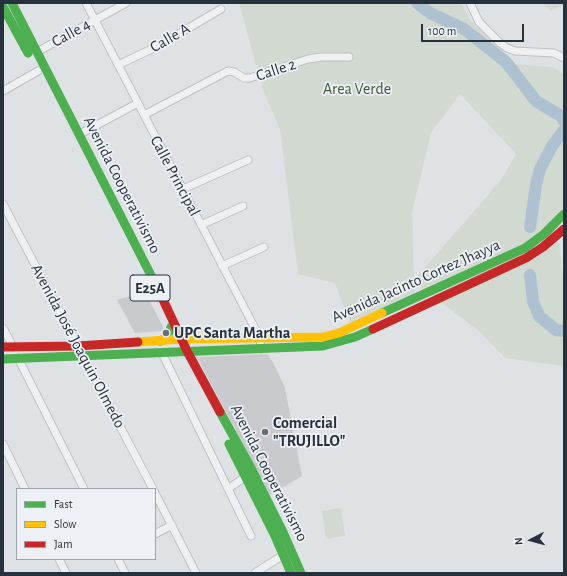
<!DOCTYPE html>
<meta charset="utf-8">
<style>
body{margin:0}
#map{position:relative;width:567px;height:576px;overflow:hidden;background:#dfe2e5;font-family:"Alegreya Sans",sans-serif}
canvas{display:block}
.frame{position:absolute;inset:0;border:4px solid #27313d;pointer-events:none}
.legend{position:absolute;left:16px;top:488px;width:140px;height:72px;box-sizing:border-box;background:#edf1f5;border:1px solid #9ea4ab;margin:0;padding:5px 7px;list-style:none;font-size:12px;color:#27313d}
.legend li{display:flex;align-items:center;gap:8px;height:20px}
.legend b{width:20px;border:1px solid #9ea4ab}
.north{position:absolute;left:511px;top:520px;width:40px;height:40px;-webkit-text-stroke:3px #edf1f5;paint-order:stroke;rotate:264deg;font-size:11px;font-weight:700;line-height:16px;text-align:center;color:#27313d}
.north::after{content:'';display:block;margin:auto;width:14px;height:18px;background:#27313d;clip-path:polygon(50% 0,100% 100%,50% 72%,0 100%)}
.scale{position:absolute;left:421px;top:24px;width:103px;height:18px;box-sizing:border-box;border:2px solid #27313d;border-top:0;padding-left:5px;font-size:12px;line-height:14px;white-space:nowrap;color:#27313d;-webkit-text-stroke:3px #edf1f5;paint-order:stroke}
</style>
<div id="map">
<canvas width="567" height="576"></canvas>
<div class="frame"></div>
<ul class="legend">
<li><b style="height:5px;background:#4caf50"></b>Fast</li>
<li><b style="height:5px;background:#ffc107"></b>Slow</li>
<li><b style="height:5px;background:#c62828"></b>Jam</li>
</ul>
<div class="north">N</div>
<div class="scale">100 m</div>
</div>
<script>
const c = document.querySelector('canvas').getContext('2d');
c.lineJoin = 'round';
function paint(path, color) { c.fillStyle = color; c.fill(path, 'evenodd'); }
const toPath = rows => new Path2D(rows.map(r => 'M' + r).join(''));
function stroke(path, color, width, dash) { c.strokeStyle = color; c.lineWidth = width; c.lineCap = dash ? 'butt' : 'round'; c.setLineDash(dash || []); c.stroke(path); }
function write(font, color, halo, rows, align = 'center') {
  c.font = font + ' "Alegreya Sans",sans-serif'; c.lineWidth = 3.5; c.setLineDash([]); c.textBaseline = 'middle'; c.strokeStyle = halo; c.fillStyle = color; for (const [text, x, y, turn = 0] of rows) {
    c.save(); c.translate(x, y); c.rotate((+turn || 0) * Math.PI / 180); c.textAlign = isNaN(turn) ? turn : align; if (halo) c.strokeText(text, 0, 0); c.fillText(text, 0, 0); c.restore();
  }
}
paint(toPath([
 [239,3,461,3,471,21,514,64,553,67,564,75,564,207,550,222,559,244,564,288,564,366,505,358,479,331,414,282,414,294,350,323,335,283,298,274,280,129,263,90],
 [460,94,516,154,501,180,414,280,412,212,431,133],
 [542,3,564,3,564,5,551,11],
 [341,508,345,536,326,539,322,511]
]), '#d1d9d0');
stroke(toPath([
 [417,3,430,13,464,29,506,62,536,101,561,116,564,121],
 [530,227,536,185,540,169,552,146,564,130],
 [530,275,533,301,539,316,556,330,564,331]
]), '#adc1d0', 12);
paint(toPath([
 [145,292,165,331,135,333,117,300],
 [267,354,273,362,285,388,302,476,270,495,197,357]
]), '#c8cacd');
const street = toPath([
 [86,3,260,338,261,349],
 [470,3,479,22,500,43,507,48,515,51,554,53,564,58],
 [37,52,126,3],
 [118,65,158,46,221,9],
 [3,91,38,71],
 [144,115,228,71,234,72,244,78,250,78,308,59,321,57,349,57],
 [80,134,138,103],
 [183,189,248,160],
 [3,204,153,489],
 [201,225,243,206],
 [222,266,264,247],
 [3,328,13,347],
 [162,353,251,536],
 [18,358,84,489],
 [3,444,25,489],
 [228,489,245,477],
 [155,493,196,573],
 [155,534,172,525],
 [59,559,66,573],
 [118,559,125,573],
 [255,573,283,555]
]);
stroke(street, '#bec0c3', 9);
stroke(street, '#eff0f1', 7);
stroke(toPath([
 [12,3,159,291],
 [3,7,28,53],
 [382,313,525,248,544,234,564,214],
 [160,341,167,338,171,327],
 [3,359,323,346,355,337,373,329],
 [220,412,251,468,283,532,301,573],
 [229,444,275,536,291,573]
]), '#4caf50', 9);
stroke(toPath([
 [138,342,182,339,323,337,339,333,382,313]
]), '#ffc107', 9);
stroke(toPath([
 [159,291,187,351,220,412],
 [373,329,526,258,543,247,564,229],
 [3,347,78,346,138,342]
]), '#c62828', 9);
for (const [x, y, r, color] of [
 [166,333,4,"#676f78"],
 [265,432,4,"#676f78"]
]) { const dot = new Path2D(); dot.arc(x, y, r, 0, 2 * Math.PI); c.fillStyle = color; c.fill(dot); stroke(dot, '#edf1f5', 1.5); }
for (const [x, y, w] of [
 [150,288,40]
]) { const box = new Path2D(); box.roundRect(x - w / 2, y - 13, w, 26, 3); c.fillStyle = '#edf1f5'; c.fill(box); stroke(box, '#27313d', 1); }
write('bold 15px', '#27313d', null, [
 ["E25A",150,288]
]);
write('16px', '#27313d', '#edf1f5', [
 ["Calle 4",71,33,-29],
 ["Calle A",170,38,-30],
 ["Calle 2",276,70,-18],
 ["Calle Principal",175,176,62],
 ["Avenida Cooperativismo",122,185,63],
 ["Avenida Jacinto Cortez Jhayya",416,281,-24],
 ["Avenida José Joaquin Olmedo",78,346,62],
 ["Avenida Cooperativismo",269,473,63]
]);
write('16px', '#3f5934', '#edf1f5', [
 ["Area Verde",357,89]
]);
write('bold 16px', '#27313d', '#edf1f5', [
 ["UPC Santa Martha",174,333],
 ["Comercial",273,423],
 ["\"TRUJILLO\"",273,441]
], 'left');
</script>
